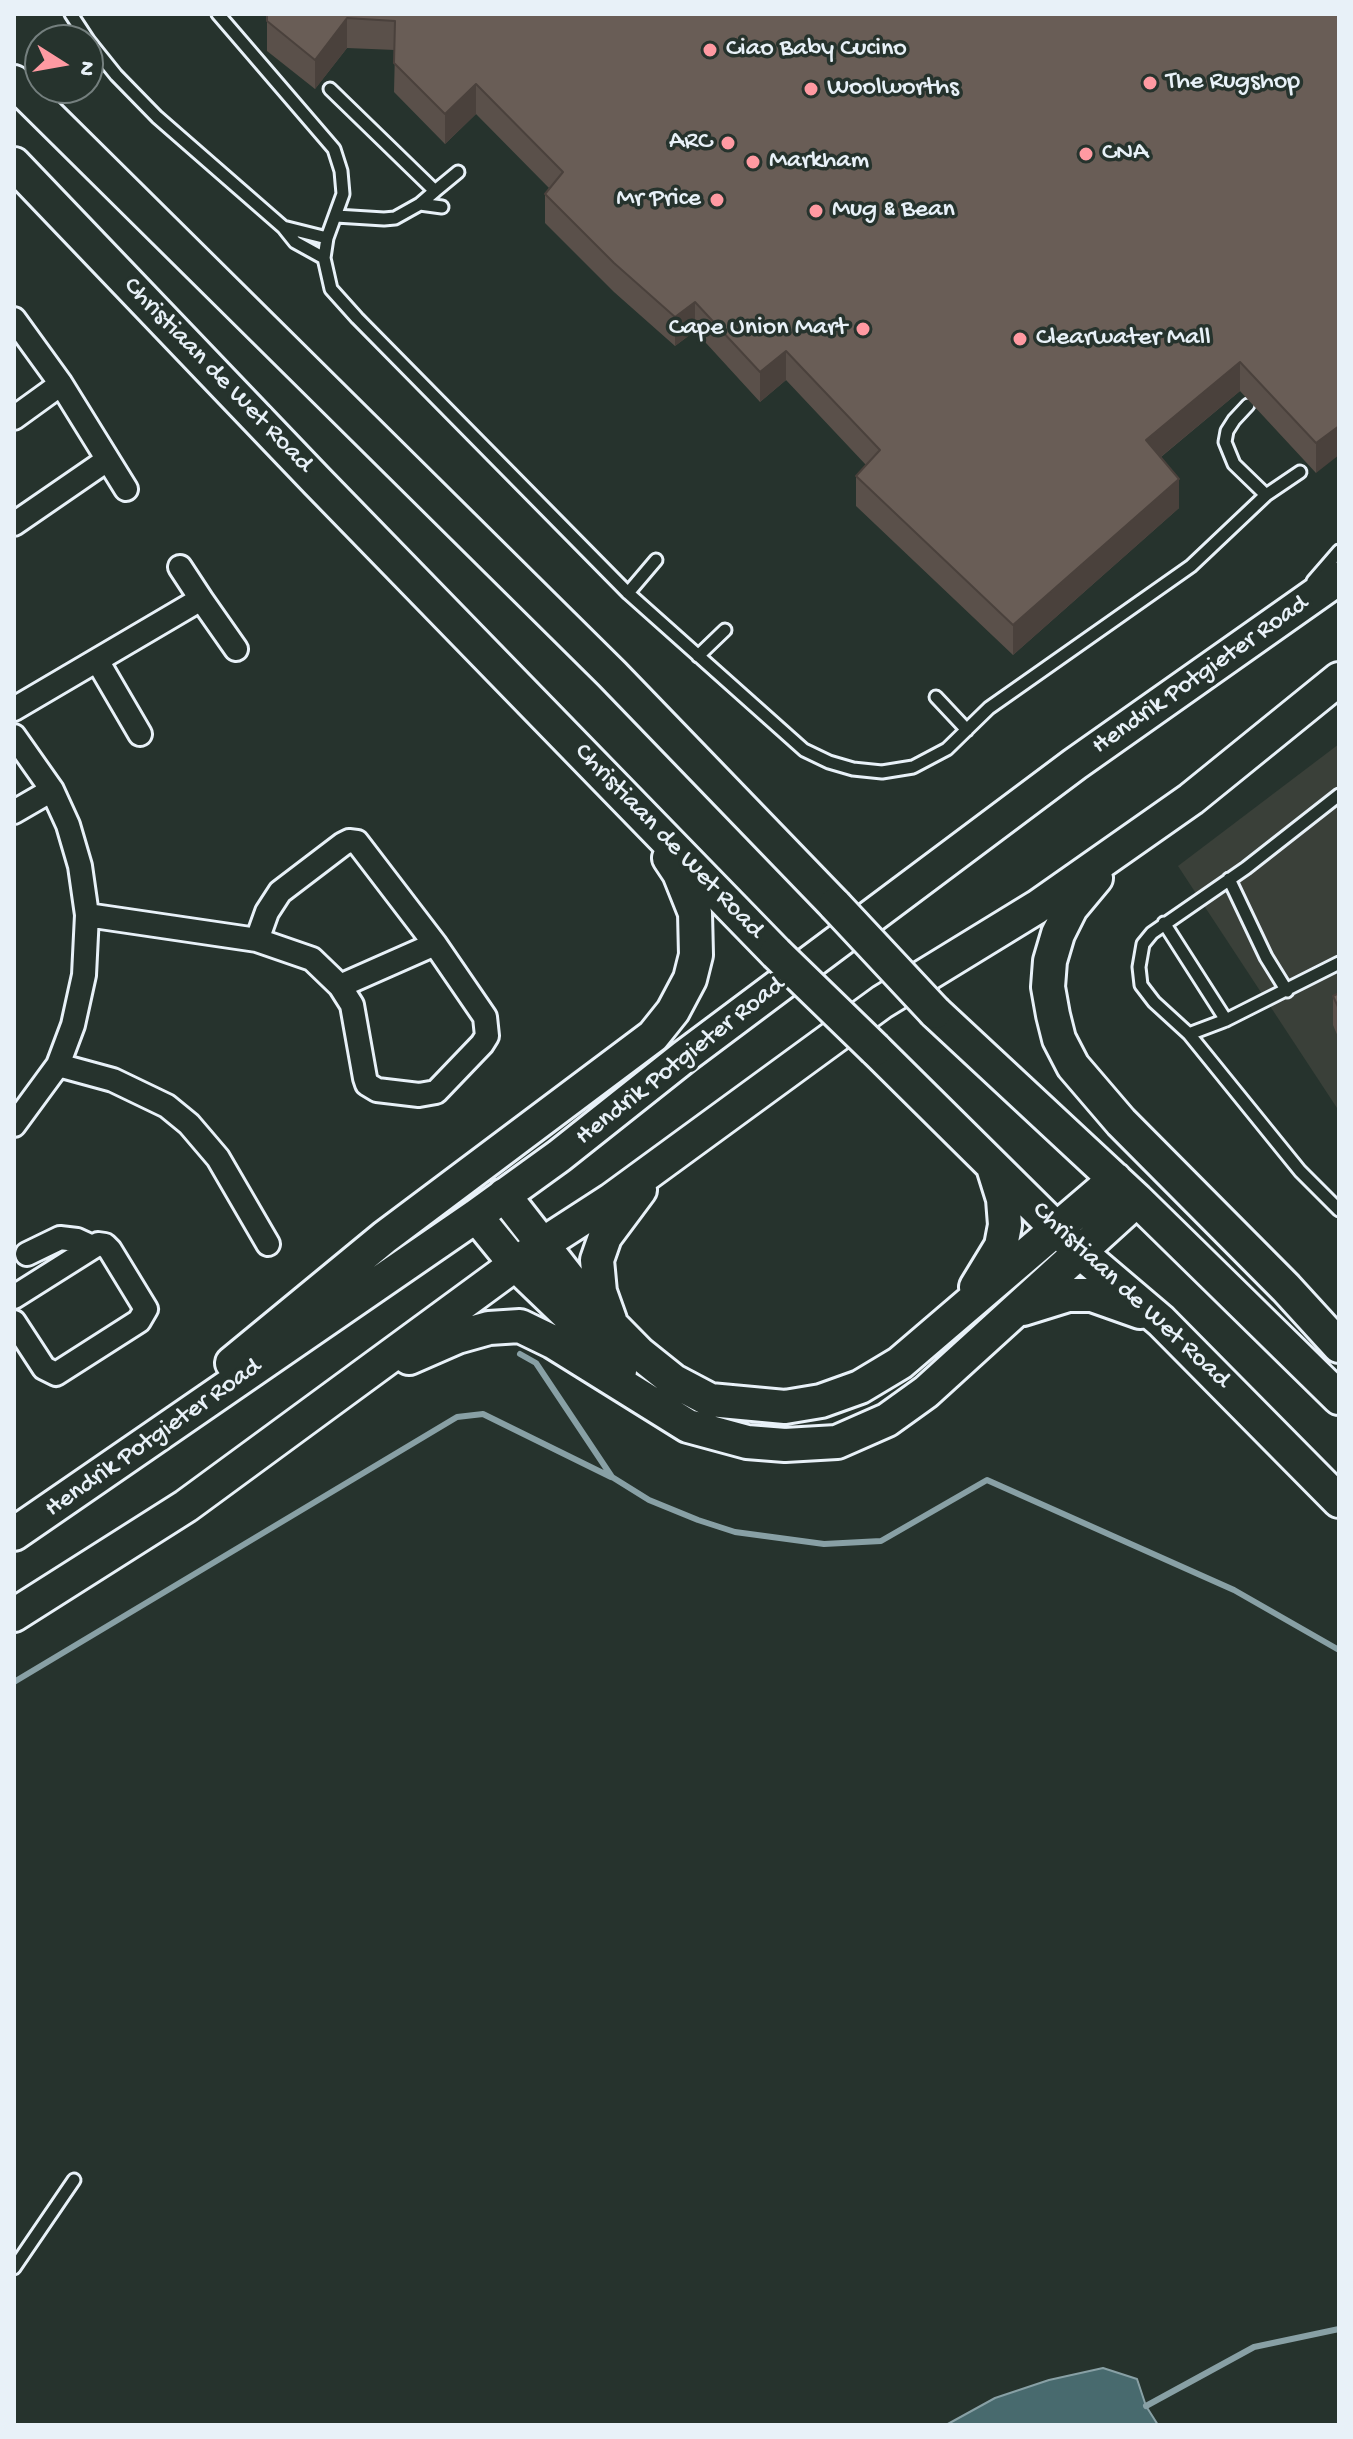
<!DOCTYPE html>
<style>
body{margin:0}
#map{position:relative;width:1353px;height:2439px;overflow:hidden;background:#26332d;font-family:"Gochi Hand",sans-serif}
canvas{display:block}
.frame{position:absolute;inset:0;border:16px solid #e8f1f8;pointer-events:none}
.north{position:absolute;left:24px;top:24px;width:80px;height:80px;box-sizing:border-box;background:#26332d;border:2px solid #747f7e;border-radius:50%;rotate:101deg;font-size:22px;font-weight:700;line-height:32px;text-align:center;color:#e8f1f8}
.north::after{content:'';display:block;margin:auto;width:28px;height:36px;background:#ff9aa2;clip-path:polygon(50% 0,100% 100%,50% 72%,0 100%)}
</style>
<div id="map">
<canvas width="1353" height="2439"></canvas>
<div class="frame"></div>
<div class="north">N</div>
</div>
<script>
const c = document.querySelector('canvas').getContext('2d');
c.lineJoin = 'round';
function paint(path, color) { c.fillStyle = color; c.fill(path, 'evenodd'); }
const toPath = rows => new Path2D(rows.map(r => 'M' + r).join(''));
function stroke(path, color, width, dash) { c.strokeStyle = color; c.lineWidth = width; c.lineCap = dash ? 'butt' : 'round'; c.setLineDash(dash || []); c.stroke(path); }
function write(font, color, halo, rows, align = 'center') {
  c.font = font + ' "Gochi Hand",sans-serif'; c.lineWidth = 7; c.setLineDash([]); c.textBaseline = 'middle'; c.strokeStyle = halo; c.fillStyle = color; for (const [text, x, y, turn = 0] of rows) {
    c.save(); c.translate(x, y); c.rotate((+turn || 0) * Math.PI / 180); c.textAlign = isNaN(turn) ? turn : align; if (halo) c.strokeText(text, 0, 0); c.fillText(text, 0, 0); c.restore();
  }
}
paint(toPath([
 [1339,744,1339,1111,1178,866]
]), '#3a4039');
const water = toPath([
 [1103,2368,1137,2379,1146,2406,1158,2425,946,2425,995,2398,1049,2380,1103,2368]
]);
paint(water, '#486a6e');
stroke(water, '#88a0a5', 2);
stroke(toPath([
 [520,1354,536,1363,612,1477,649,1500,698,1520,735,1532,824,1544,881,1541,987,1480,1234,1590,1339,1650],
 [14,1682,457,1417,483,1414,611,1477],
 [1146,2406,1254,2347,1339,2329]
]), '#88a0a5', 6);
const service = toPath([
 [71,14,88,40],
 [218,14,334,149,341,171,343,194,327,238,324,258,331,289,357,318,628,593,804,750,829,762,853,769,882,772,913,767,947,749,989,708,1191,566,1266,495,1300,472],
 [88,40,116,75,157,117,283,227,295,242,324,258],
 [330,89,435,191,420,204],
 [435,191,458,172],
 [336,216,384,219,395,218,420,204,442,207],
 [283,227,327,238],
 [1248,405,1234,420,1227,431,1225,442,1234,464,1266,495],
 [1313,581,1339,551],
 [628,593,656,560],
 [698,656,725,630],
 [936,697,967,730],
 [1339,795,1246,868,1152,933,1143,944,1139,967,1141,985,1154,1002,1189,1034,1300,1171,1339,1210],
 [1229,879,1266,957,1287,991],
 [1164,923,1226,1020],
 [1189,1034,1226,1020,1339,963],
 [14,2268,74,2180]
]);
const minor = toPath([
 [14,319,61,384,14,418],
 [61,384,126,489],
 [14,524,107,460],
 [201,599,236,649],
 [98,662,140,734],
 [14,709,201,599,180,567],
 [14,736,52,790,68,825,80,866,87,915,84,975,73,1025,58,1065,14,1125],
 [14,812,52,790],
 [87,915,257,940,312,959,340,986,352,1005,365,1078,367,1084,377,1090,419,1095,436,1092,482,1044,487,1036,485,1017,435,944,357,842,349,841,343,844,280,892,267,912,257,940],
 [340,986,435,944],
 [58,1065,113,1080,167,1106,189,1124,218,1158,268,1244],
 [27,1254,60,1238,77,1240,90,1246],
 [14,1297,98,1244,105,1245,110,1250,146,1309,139,1321,56,1374,44,1368,14,1322]
]);
const secondary = toPath([
 [14,82,612,674,835,905],
 [14,164,316,480,776,953],
 [1096,878,1071,908,1058,934,1050,961,1048,987,1053,1015,1059,1039,1073,1066,1121,1122,1286,1288,1339,1346],
 [935,1012,1137,1200,1339,1398],
 [875,1049,1081,1253,1161,1321,1339,1501],
 [504,1195,582,1295,639,1353,674,1381,710,1400,785,1407,821,1401,860,1387,900,1363,1115,1179],
 [476,1216,516,1265,567,1314,620,1371],
 [976,1287,1001,1246,1005,1225,1003,1199,993,1167],
 [1023,1309,1068,1295,1092,1295,1140,1312],
 [610,1320,600,1292,597,1260,605,1237,640,1190],
 [409,1358,457,1337,489,1328,520,1326,553,1342,688,1426,747,1442,785,1445,837,1442,887,1420,926,1392,1137,1200],
 [232,1363,385,1237,653,1036,673,1011,690,979,696,955,695,913,679,873,669,858],
 [14,1534,476,1216,559,1156,685,1056,1075,764,1339,578],
 [14,1615,186,1506,543,1244,611,1200,882,1002,1037,907,1191,799,1339,679]
]);
stroke(service, '#e8f1f8', 17);
stroke(minor, '#e8f1f8', 28);
stroke(secondary, '#e8f1f8', 38);
stroke(service, '#26332d', 11);
stroke(minor, '#26332d', 22);
stroke(secondary, '#26332d', 32);
const secondaryBridge = toPath([
 [835,905,935,1012],
 [776,953,875,1049]
]);
stroke(secondaryBridge, '#e8f1f8', 38, []);
stroke(secondaryBridge, '#26332d', 32);
paint(toPath([
 [267,14,1339,14,1316,473,1240,391,1161,457,1179,508,1013,655,856,506,856,476,866,465,786,380,760,402,695,331,675,346,614,292,545,223,545,194,549,188,476,114,445,144,394,92,395,50,347,48,315,89,267,51],
 [1339,993,1339,1039,1333,1025,1333,996]
]), '#5a504a');
paint(toPath([
 [347,18,347,48,315,89,315,60],
 [476,84,476,114,445,144,445,114],
 [695,302,695,331,675,346,675,317],
 [786,351,786,380,760,402,760,372],
 [1240,362,1240,391,1146,469,1146,440],
 [1339,426,1339,455,1316,473,1316,443],
 [1179,479,1179,508,1013,655,1013,625]
]), '#4a413c');
const building = toPath([
 [267,14,1339,14,1339,426,1316,443,1240,362,1146,440,1179,479,1013,625,856,476,880,450,786,351,760,372,695,302,675,317,614,263,545,194,563,172,476,84,445,114,394,63,395,21,347,18,315,60,267,21,267,14],
 [1339,993,1339,1009,1333,996,1339,993]
]);
paint(building, '#695d56');
stroke(building, '#4a413c', 2);
for (const [x, y, r, color] of [
 [710,50,8,"#ff9aa2"],
 [1150,83,8,"#ff9aa2"],
 [811,89,8,"#ff9aa2"],
 [728,143,8,"#ff9aa2"],
 [1086,154,8,"#ff9aa2"],
 [753,162,8,"#ff9aa2"],
 [717,200,8,"#ff9aa2"],
 [816,211,8,"#ff9aa2"],
 [863,329,8,"#ff9aa2"],
 [1020,339,8,"#ff9aa2"]
]) { const dot = new Path2D(); dot.arc(x, y, r, 0, 2 * Math.PI); c.fillStyle = color; c.fill(dot); stroke(dot, '#26332d', 3); }
write('26px', '#e8f1f8', '#26332d', [
 ["Ciao Baby Cucino",726,50],
 ["The Rugshop",1166,83],
 ["Woolworths",827,89],
 ["ARC",712,143,"right"],
 ["CNA",1102,154],
 ["Markham",769,162],
 ["Mr Price",701,200,"right"],
 ["Mug & Bean",832,211],
 ["Cape Union Mart",847,329,"right"],
 ["Clearwater Mall",1036,339]
], 'left');
write('26px', '#e8f1f8', '#26332d', [
 ["Christiaan de Wet Road",217,376,46],
 ["Hendrik Potgieter Road",1201,676,-35],
 ["Christiaan de Wet Road",668,842,46],
 ["Hendrik Potgieter Road",681,1062,-38],
 ["Christiaan de Wet Road",1130,1296,43],
 ["Hendrik Potgieter Road",154,1439,-35]
]);
</script>
